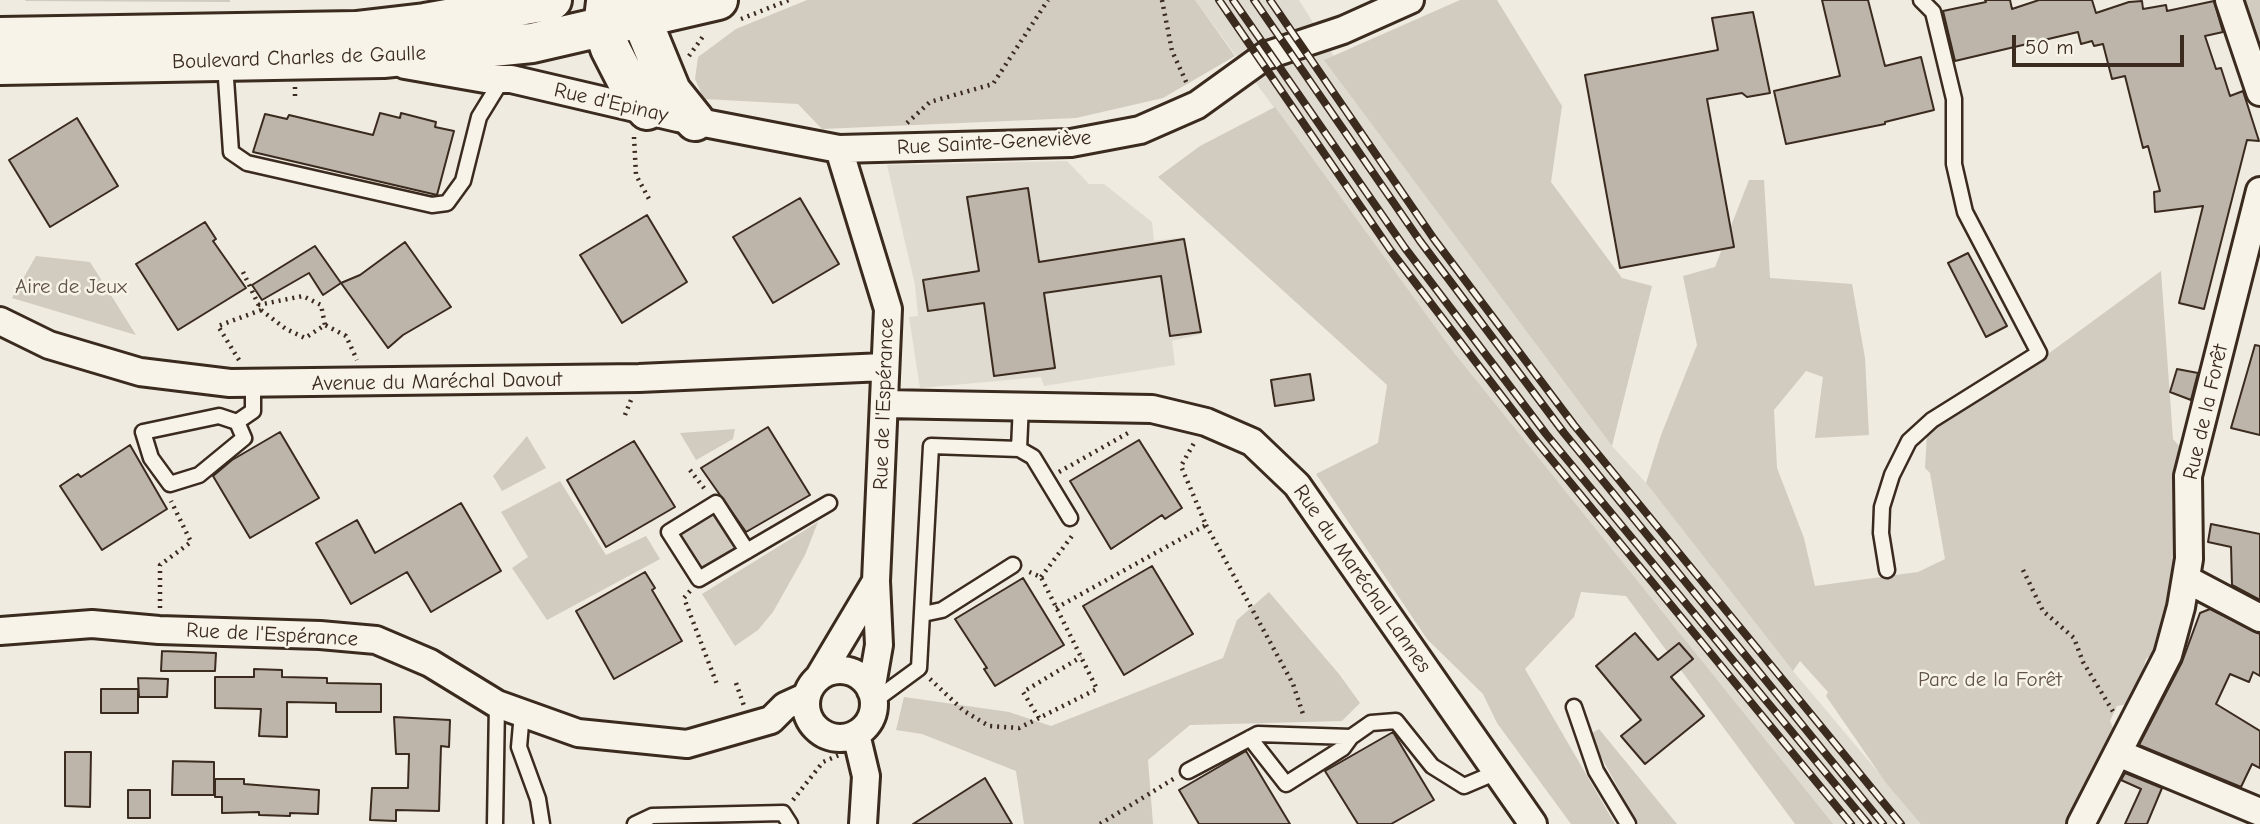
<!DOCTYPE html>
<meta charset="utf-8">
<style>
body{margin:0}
#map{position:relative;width:2260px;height:824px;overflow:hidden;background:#efebe0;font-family:"Comic Neue",sans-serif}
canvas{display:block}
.scale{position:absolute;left:2012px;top:35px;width:172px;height:32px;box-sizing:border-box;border:4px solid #3b2a1e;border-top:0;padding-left:9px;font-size:21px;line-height:24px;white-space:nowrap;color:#3b2a1e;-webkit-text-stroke:5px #f7f3e8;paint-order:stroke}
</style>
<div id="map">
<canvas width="2260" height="824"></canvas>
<div class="scale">50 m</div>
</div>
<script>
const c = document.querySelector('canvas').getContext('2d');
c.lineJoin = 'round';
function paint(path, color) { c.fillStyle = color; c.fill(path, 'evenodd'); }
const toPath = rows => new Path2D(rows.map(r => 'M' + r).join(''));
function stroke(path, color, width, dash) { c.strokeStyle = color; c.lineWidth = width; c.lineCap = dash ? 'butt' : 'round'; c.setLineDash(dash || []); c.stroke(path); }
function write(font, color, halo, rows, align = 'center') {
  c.font = font + ' "Comic Neue",sans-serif'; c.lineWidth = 5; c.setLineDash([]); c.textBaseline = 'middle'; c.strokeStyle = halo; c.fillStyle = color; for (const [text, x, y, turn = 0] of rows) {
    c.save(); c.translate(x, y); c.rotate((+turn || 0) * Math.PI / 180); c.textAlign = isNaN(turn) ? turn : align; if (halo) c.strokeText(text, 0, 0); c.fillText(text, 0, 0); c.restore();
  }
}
paint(toPath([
 [1195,0,1299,0,1394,153,1612,446,1646,483,1793,671,1922,824,1807,824,1455,354],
 [1067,161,1089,184,1104,184,1152,222,1154,241,1184,237,1202,334,1172,341,1175,365,1044,386,1041,377,920,388,909,317,918,316,915,285,887,165]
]), '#e0dbd0');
paint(toPath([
 [230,0,230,2,25,1,26,0],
 [807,0,1195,0,1235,56,1163,98,1076,118,822,129,798,104,704,99,695,79,698,57,736,29],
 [1460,0,1497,0,1562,106,1551,182,1622,278,1652,286,1612,446,1324,60],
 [2244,0,2260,0,2260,60],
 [1275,107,1455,354,1833,824,1795,824,1626,596,1581,592,1574,617,1525,669,1615,824,1571,824,1497,723,1483,694,1427,639,1316,474,1378,443,1387,385,1158,177,1200,146],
 [1749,180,1764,180,1770,278,1852,284,1865,358,1869,435,1815,438,1823,377,1806,371,1774,410,1777,468,1804,538,1815,586,1918,572,1945,559,1930,473,1925,468,1927,433,1954,414,1965,391,1999,390,2161,271,2173,439,2189,457,2176,573,2162,621,2161,647,2146,659,2133,703,2117,706,2110,721,2116,735,2070,824,1921,824,1886,783,1826,696,1828,692,1800,661,1793,671,1646,483,1661,435,1697,345,1683,276,1715,267],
 [36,256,90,262,136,335,12,298],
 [735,429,733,439,696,460,680,433],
 [527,436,546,468,502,491,493,476],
 [560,481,606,555,646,536,660,559,547,620,512,568,528,557,501,512],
 [714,509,741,550,700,574,674,533],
 [818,522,805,555,773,612,758,630,735,646,702,594],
 [1269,592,1339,674,1360,703,1342,721,1190,725,1148,760,1153,824,1024,824,1016,771,922,734,896,730,904,697,1009,712,1051,726,1223,658,1237,620],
 [1599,729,1677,824,1638,824,1589,735]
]), '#d1cbc0');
const building = toPath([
 [1822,0,1868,0,1885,66,1921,57,1934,110,1885,122,1885,124,1786,144,1774,91,1840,76,1822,0],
 [1985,0,2010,0,2012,9,2039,0,2092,0,2096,13,2129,2,2142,1,2143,9,2166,5,2167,11,2214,1,2223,32,2205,36,2216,69,2221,68,2230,96,2243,91,2259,141,2247,140,2204,309,2179,303,2203,206,2155,212,2154,192,2160,191,2148,146,2143,148,2125,76,2112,79,2103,44,2094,46,2092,41,2081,44,2078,32,1955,61,1943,11,1986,2,1985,0],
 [1753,12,1770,93,1747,97,1742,93,1707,99,1734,247,1620,268,1585,75,1718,50,1712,18,1753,12],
 [380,113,400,118,401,113,436,122,435,127,454,131,437,195,253,152,265,114,287,119,289,115,373,135,380,113],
 [77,118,118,186,50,227,9,160,77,118],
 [1028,188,1039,262,1184,239,1201,332,1170,336,1161,276,1044,293,1055,368,994,376,984,303,928,311,923,280,979,271,967,197,1028,188],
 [800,198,839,264,773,303,733,237,800,198],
 [647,215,687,282,622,323,580,255,647,215],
 [205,222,216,239,213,241,246,288,178,330,136,264,205,222],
 [405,242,451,307,403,335,388,348,341,283,360,275,405,242],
 [315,246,341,283,323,295,309,273,262,300,252,285,315,246],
 [1968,253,2007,326,1986,337,1948,263,1968,253],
 [2255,345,2260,346,2260,435,2231,428,2255,345],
 [2177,369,2198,373,2191,400,2170,392,2177,369],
 [1310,374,1314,400,1275,406,1271,380,1310,374],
 [768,427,810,495,746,532,701,468,768,427],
 [280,432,319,498,250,538,213,476,232,460,280,432],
 [1139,440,1182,508,1165,519,1162,515,1111,549,1070,481,1139,440],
 [634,441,675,507,606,547,567,480,634,441],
 [130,445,167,509,102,550,60,486,78,474,81,477,130,445],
 [461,503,501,571,431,612,407,572,351,604,316,543,357,520,375,553,461,503],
 [2211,524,2260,534,2260,600,2232,585,2231,547,2208,542,2211,524],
 [1152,566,1193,634,1124,675,1083,606,1152,566],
 [645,572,655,588,652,590,682,641,614,679,576,611,645,572],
 [1023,578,1064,645,995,686,984,669,987,668,955,619,1023,578],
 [2210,609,2260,634,2260,676,2253,672,2249,682,2230,674,2216,704,2260,731,2260,768,2252,764,2241,787,2139,745,2182,662,2200,613,2210,609],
 [1635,633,1658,660,1679,643,1693,659,1671,677,1704,716,1645,764,1621,736,1641,720,1596,666,1635,633],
 [162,651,216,653,215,671,161,671,162,651],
 [254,669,282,670,282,677,327,678,327,683,381,684,381,712,336,712,336,703,287,702,287,737,259,736,261,709,215,708,215,677,254,677,254,669],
 [138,678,168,679,167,697,139,697,138,678],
 [101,689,138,689,138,713,101,713,101,689],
 [394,717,450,720,449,747,441,746,439,811,396,810,396,821,370,820,372,788,408,788,409,754,396,754,394,717],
 [1393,732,1434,800,1391,824,1358,824,1325,771,1393,732],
 [1246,751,1290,824,1199,824,1179,790,1246,751],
 [65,752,91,752,90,807,65,806,65,752],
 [173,761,214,762,214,795,172,795,173,761],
 [2125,773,2162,788,2147,824,2125,824,2141,789,2121,780,2125,773],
 [985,778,1012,824,913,824,985,778],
 [215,779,244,779,244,784,319,790,318,814,290,813,290,816,259,815,259,812,222,813,222,797,215,797,215,779],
 [128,790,150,790,150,818,128,818,128,790]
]);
paint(building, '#bdb5aa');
stroke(building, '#3b2a1e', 2);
const lane = toPath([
 [225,64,231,152,247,163,432,205,447,203,463,181,479,117,503,78],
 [237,422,244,438,199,475,170,484,151,458,143,432,219,416,237,422,253,411,253,383],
 [1019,449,1021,404],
 [747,551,716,503,669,532,699,579,829,503],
 [1887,570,1881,533,1882,507,1892,475,1909,441,1932,420,2039,353,1965,212,1954,164,1954,99,1933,12,1921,0],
 [923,614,942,610,1013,565],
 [874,701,919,668,931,446,1019,449,1033,457,1070,518],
 [1574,707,1596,771,1628,824],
 [522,713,519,747,538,799,542,824],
 [1250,738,1286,784,1343,748,1351,737],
 [1188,771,1258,734,1351,737,1371,723,1396,721,1432,766,1464,786,1497,772],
 [495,824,497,704],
 [635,824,652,816,783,813,790,824]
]);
const street = toPath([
 [2229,0,2260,92],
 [405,65,485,79,511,79,678,118,839,149,1071,143,1140,130,1197,105,1265,56,1343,30,1410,0],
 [839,149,888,309,876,581,879,645,871,691],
 [0,321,49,345,140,372,230,383,639,378,884,367],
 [884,404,1152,409,1206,422,1252,442,1297,485,1533,824],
 [2188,580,2260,618],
 [0,631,92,624,159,630,320,635,376,640,430,663,497,704,578,733,687,744,771,720,785,706,807,696],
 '806 704a34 34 0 1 1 68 0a34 34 0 1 1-68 0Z',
 [819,677,875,583],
 [856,734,866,776,863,824],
 [2118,753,2260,812],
 [2081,824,2168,655,2181,607,2189,559,2188,476,2260,191]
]);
const secondary = toPath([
 [628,0,641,18,671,91,695,121],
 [606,2,603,27,610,48,631,89,647,110],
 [0,37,356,31,425,23,552,0],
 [0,65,383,58,532,43,718,0]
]);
stroke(lane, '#3b2a1e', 19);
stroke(street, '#3b2a1e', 32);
stroke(secondary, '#3b2a1e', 44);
stroke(toPath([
 [1162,0,1172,51,1188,86],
 [741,19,789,0],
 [689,56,704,35],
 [295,87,295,98],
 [907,123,930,102,993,84,1048,0],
 [634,137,636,175,649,199],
 [258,305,303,296,321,305,325,325],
 [261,310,286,329,305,338,325,325,346,336,357,360],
 [239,360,218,326,261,310,243,272],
 [625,415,631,400],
 [690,470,707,492],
 [1059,472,1128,433],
 [1206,525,1293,684,1304,717],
 [2023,570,2043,611,2074,638,2083,662,2114,713],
 [1041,577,1072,536],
 [690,591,684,598,718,687],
 [160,608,160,565,191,542,171,501],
 [1056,608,1206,525,1181,466,1194,443],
 [930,679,964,711,989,726,1019,728,1097,689,1041,577,1027,571],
 [736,683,744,706],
 [1039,718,1023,692,1081,657],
 [793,800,823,762,839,755],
 [1100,824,1175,778]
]), '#3b2a1e', 4.5, [2, 5]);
stroke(lane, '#f7f3e8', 14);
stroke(street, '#f7f3e8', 26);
stroke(secondary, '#f7f3e8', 38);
const rail = toPath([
 [1219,0,1391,251,1533,437,1851,824],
 [1233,0,1405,248,1546,434,1868,824],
 [1254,0,1420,241,1564,433,1883,824],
 [1270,0,1434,239,1574,425,1901,824]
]);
stroke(rail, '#3b2a1e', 8);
stroke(rail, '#f7f3e8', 5, [16]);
write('21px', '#3b2a1e', '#f7f3e8', [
 ["Boulevard Charles de Gaulle",299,58,-2],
 ["Rue d'Epinay",611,103,13],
 ["Rue Sainte-Geneviève",994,143,-3],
 ["Avenue du Maréchal Davout",437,382,-1],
 ["Rue de l'Espérance",884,404,-88],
 ["Rue de la Forêt",2206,412,-77],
 ["Rue du Maréchal Lannes",1362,579,55],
 ["Rue de l'Espérance",272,635,3]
]);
write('21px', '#605246', '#f7f3e8', [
 ["Aire de Jeux",71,287],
 ["Parc de la Forêt",1990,680]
]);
</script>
